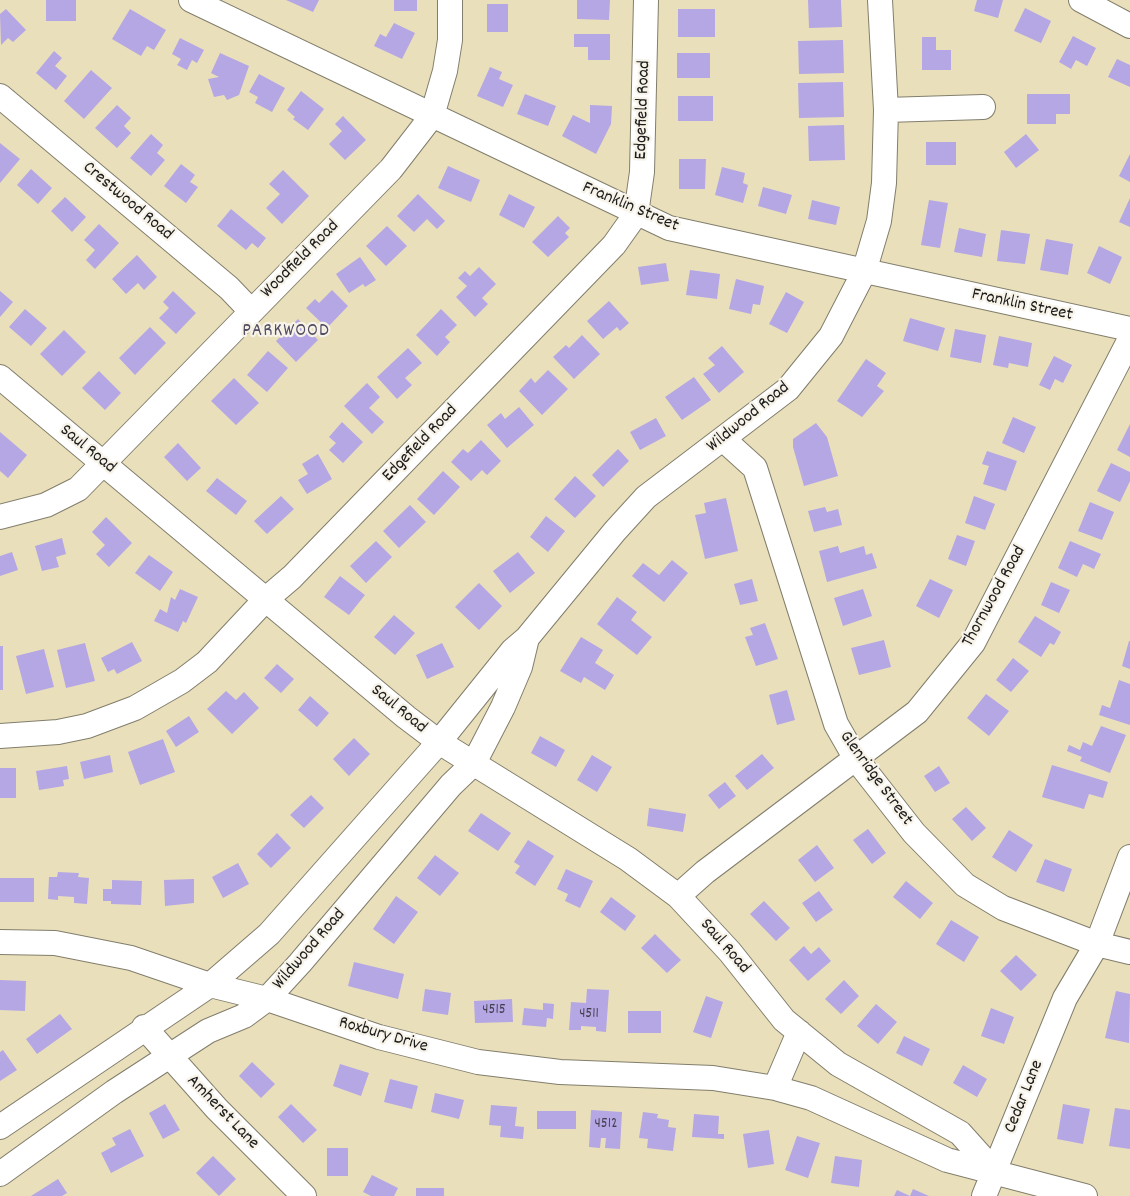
<!DOCTYPE html>
<style>
body{margin:0}
canvas{display:block;background:#e9dfbb}
</style>
<canvas width="1130" height="1196"></canvas>
<script>
const c = document.querySelector('canvas').getContext('2d');
c.lineJoin = 'round';
function paint(path, color) { c.fillStyle = color; c.fill(path, 'evenodd'); }
const toPath = rows => new Path2D(rows.map(r => 'M' + r).join(''));
function stroke(path, color, width, dash) { c.strokeStyle = color; c.lineWidth = width; c.lineCap = dash ? 'butt' : 'round'; c.setLineDash(dash || []); c.stroke(path); }
function write(font, color, halo, rows, align = 'center') {
  c.font = font + ' Dekko,sans-serif'; c.lineWidth = 4.5; c.setLineDash([]); c.textBaseline = 'middle'; c.strokeStyle = halo; c.fillStyle = color; for (const [text, x, y, turn = 0] of rows) {
    c.save(); c.translate(x, y); c.rotate((+turn || 0) * Math.PI / 180); c.textAlign = isNaN(turn) ? turn : align; if (halo) c.strokeText(text, 0, 0); c.fillText(text, 0, 0); c.restore();
  }
}
paint(toPath([
 [46,0,76,0,76,21,46,21],
 [286,0,319,0,313,12],
 [394,0,417,0,417,11,394,11],
 [577,0,610,0,609,20,577,19],
 [808,0,841,0,842,27,809,28],
 [977,0,1003,0,998,18,974,11],
 [487,4,508,4,508,32,487,32],
 [1025,8,1051,21,1041,43,1014,31],
 [6,9,26,30,13,42,8,38,1,45,0,14],
 [130,9,166,30,154,50,147,46,141,56,112,39],
 [678,9,715,9,715,37,678,37],
 [394,23,415,33,402,59,374,46,380,34,386,37],
 [574,34,610,34,610,60,588,60,588,47,574,47],
 [1073,36,1096,48,1087,66,1076,60,1071,69,1059,62],
 [922,37,936,37,936,50,951,50,951,70,922,70],
 [180,38,204,50,197,63,192,60,187,70,177,65,181,59,172,54],
 [843,40,844,73,799,74,798,41],
 [54,51,62,58,55,66,67,76,56,90,36,73],
 [220,53,249,66,239,95,227,100,224,95,214,97,208,79,219,77,211,73],
 [677,53,710,53,710,78,677,78],
 [1117,59,1130,65,1130,87,1108,77],
 [490,67,502,72,499,79,513,85,503,107,477,96],
 [91,70,112,88,84,119,64,101],
 [259,74,285,88,272,112,255,103,258,97,249,92],
 [843,82,844,117,799,118,798,83],
 [301,91,324,109,308,130,293,119,295,117,287,110],
 [525,94,556,106,548,126,517,114],
 [1027,94,1070,94,1070,114,1056,114,1056,124,1027,124],
 [678,96,713,96,713,121,678,121],
 [117,105,131,118,124,126,131,133,117,148,95,128],
 [590,105,612,106,611,124,596,154,562,136,573,115,590,123],
 [343,116,366,140,345,160,329,144,342,131,335,124],
 [844,125,845,160,809,161,808,126],
 [151,134,163,145,157,153,165,160,151,176,130,158],
 [1026,134,1039,150,1016,168,1004,152],
 [926,142,956,142,956,165,926,165],
 [0,143,20,159,0,183],
 [1130,154,1130,182,1119,176],
 [679,159,706,159,705,189,679,189],
 [181,164,195,175,190,182,198,187,186,203,164,186],
 [448,166,480,180,471,202,438,188],
 [722,167,745,173,743,183,748,185,743,203,715,195],
 [31,169,52,188,38,204,17,185],
 [283,170,309,196,282,224,266,208,280,194,269,184],
 [763,187,792,195,786,214,758,206],
 [418,194,445,221,437,229,427,219,414,232,397,216],
 [509,194,535,207,524,228,499,215],
 [65,197,86,217,72,232,51,211],
 [1130,198,1130,227,1119,222],
 [812,200,840,207,836,225,808,219],
 [929,200,948,203,940,248,921,245],
 [231,209,266,238,258,248,252,243,246,250,217,226],
 [558,216,570,228,565,233,569,237,548,257,532,242],
 [99,224,119,243,95,269,86,260,95,250,84,240],
 [387,226,407,246,386,266,366,246],
 [959,228,986,234,982,257,954,252],
 [1001,230,1030,234,1025,264,997,261],
 [1046,239,1073,244,1068,275,1040,270],
 [1099,246,1122,257,1110,284,1087,273],
 [137,255,157,277,144,290,138,283,126,294,112,279],
 [360,257,376,280,365,287,363,284,349,293,336,274],
 [666,263,669,281,641,285,638,267],
 [479,267,496,284,482,298,488,304,475,317,456,297,467,286,458,278,465,271,470,276],
 [690,270,720,274,717,299,686,295],
 [736,279,764,286,760,305,753,304,751,314,729,309],
 [332,290,348,306,327,328,306,308,315,299,319,303],
 [0,291,13,302,0,317],
 [173,291,196,313,176,334,159,318,169,308,163,302],
 [786,292,804,302,787,333,769,324],
 [609,301,629,323,620,331,617,327,603,339,587,321],
 [25,309,47,328,31,346,9,327],
 [441,309,457,325,445,337,450,342,437,356,416,335],
 [910,318,945,328,938,351,903,341],
 [298,319,318,340,296,362,276,341],
 [150,327,166,343,135,375,119,358],
 [955,329,986,335,981,363,950,357],
 [64,330,86,352,62,376,40,354],
 [582,335,600,354,574,379,553,357,566,345,569,348],
 [999,336,1032,343,1028,367,1009,363,1008,368,993,365],
 [722,346,744,372,719,393,703,374,715,365,708,358],
 [408,348,422,363,405,378,412,385,397,399,377,377],
 [268,351,288,368,267,392,247,375],
 [1054,356,1072,365,1063,383,1055,379,1050,390,1039,385],
 [866,359,886,373,877,386,884,391,862,417,837,401],
 [548,370,568,389,542,415,519,391,531,378,535,383],
 [99,371,121,393,105,410,82,388],
 [694,377,711,400,682,420,665,397],
 [234,378,259,403,236,425,211,401],
 [367,383,380,397,369,408,384,422,372,434,344,406],
 [519,407,534,425,507,448,487,425,501,413,505,419],
 [1013,417,1036,427,1024,453,1002,443],
 [656,418,666,436,640,450,630,432],
 [342,422,363,442,343,463,329,450,336,443,329,437],
 [816,423,827,437,838,476,804,486,793,447,793,439],
 [1130,424,1130,457,1117,450],
 [0,432,27,455,8,478,0,471],
 [481,440,501,461,487,475,482,470,471,481,451,462,463,449,468,453],
 [178,443,201,468,187,481,164,457],
 [618,449,629,461,603,487,592,475],
 [987,451,1017,461,1006,491,983,484,989,466,982,464],
 [318,454,332,479,307,494,298,480,308,474,302,464],
 [1111,463,1130,472,1130,481,1120,502,1097,491],
 [443,471,460,487,434,515,417,499],
 [575,476,596,496,575,518,554,499],
 [217,478,247,501,236,515,206,491],
 [281,496,294,509,267,534,254,521],
 [974,496,995,504,985,530,965,523],
 [726,498,738,551,705,559,695,515,706,513,704,503],
 [1090,502,1114,512,1102,540,1078,531],
 [410,505,426,522,399,548,383,531],
 [825,507,827,512,838,509,842,525,814,532,808,511],
 [546,516,565,531,548,552,530,537],
 [106,517,132,543,109,567,96,554,105,545,92,532],
 [957,535,975,541,966,566,948,559],
 [62,538,66,554,56,557,59,567,42,571,35,546],
 [376,541,392,557,366,583,350,566],
 [1070,541,1101,554,1094,569,1083,564,1077,577,1058,568],
 [838,546,840,553,864,546,866,555,872,553,877,568,827,582,819,551],
 [12,552,18,570,0,576,0,556],
 [518,552,535,573,510,593,493,571],
 [149,555,173,572,160,591,135,573],
 [672,560,688,573,664,602,632,576,643,563,659,575],
 [340,576,365,595,349,615,324,597],
 [752,579,758,601,740,605,734,584],
 [930,579,953,590,939,618,916,606],
 [1051,582,1070,590,1059,613,1041,605],
 [479,583,502,606,479,630,455,607],
 [180,589,198,597,186,623,183,621,178,632,154,621,160,609,167,613,171,597,175,600],
 [863,589,872,616,843,626,834,598],
 [617,597,637,612,631,620,652,637,637,655,597,624],
 [394,615,415,633,395,655,374,637],
 [1035,616,1061,632,1054,645,1050,643,1041,657,1018,642],
 [765,623,778,659,756,666,745,637,753,635,750,628],
 [581,637,603,650,595,663,614,675,605,690,584,677,581,683,560,671],
 [884,640,891,667,859,675,851,648],
 [1129,641,1130,641,1130,669,1122,666],
 [132,642,142,661,117,674,114,669,108,672,101,658],
 [85,643,95,681,66,688,57,650],
 [442,643,454,667,427,679,416,655],
 [0,646,3,646,3,690,0,690],
 [44,649,54,687,26,694,16,656],
 [1013,658,1029,671,1011,692,996,680],
 [277,664,294,679,281,693,264,678],
 [1119,680,1130,684,1130,725,1099,715,1102,705,1110,708],
 [787,690,795,720,777,725,769,695],
 [226,691,236,700,244,692,259,708,232,734,207,709],
 [986,694,1009,711,989,736,967,718],
 [310,696,329,713,317,727,298,710],
 [189,716,199,732,176,747,166,731],
 [1101,726,1126,735,1110,773,1080,761,1082,757,1067,751,1069,745,1080,750,1083,742,1092,746],
 [540,736,565,750,556,767,531,753],
 [354,738,370,754,349,776,333,759],
 [163,739,175,772,140,785,128,752],
 [762,754,774,768,747,790,735,776],
 [110,755,113,772,84,779,80,762],
 [592,755,612,767,597,792,577,780],
 [1052,765,1108,782,1103,798,1089,794,1084,809,1042,797],
 [67,766,69,779,63,780,64,786,39,790,36,771],
 [939,766,950,783,935,792,924,776],
 [0,768,16,768,16,798,0,798],
 [725,782,736,796,719,809,708,795],
 [311,795,324,808,304,828,290,815],
 [966,807,986,828,972,841,952,819],
 [649,808,686,814,683,832,647,826],
 [481,813,511,833,498,851,468,831],
 [868,829,886,853,872,864,853,840],
 [1009,830,1033,845,1016,872,992,857],
 [277,833,291,848,271,868,257,854],
 [528,840,554,856,535,886,515,873,520,866,514,862],
 [817,845,834,868,815,882,798,860],
 [435,855,459,873,440,896,417,878],
 [1045,859,1072,869,1064,892,1036,882],
 [238,863,249,884,223,898,212,877],
 [566,869,593,881,580,908,565,901,568,894,557,889],
 [58,872,79,873,78,877,89,878,87,904,74,903,74,897,58,896,58,900,48,899,49,877,57,877],
 [0,878,34,878,34,902,0,902],
 [194,879,194,903,165,906,164,880],
 [112,880,142,881,141,905,111,904,111,901,103,901,103,889,112,889],
 [906,881,933,903,920,919,893,897],
 [819,891,833,910,816,922,802,903],
 [396,896,418,912,394,944,373,929],
 [611,897,636,916,625,931,600,912],
 [764,901,790,928,776,941,750,914],
 [951,920,979,937,964,962,936,944],
 [655,934,681,960,667,973,641,948],
 [804,946,811,954,819,947,831,961,808,981,789,960],
 [1016,955,1037,975,1021,991,1000,971],
 [354,962,404,974,398,999,348,986],
 [0,980,26,981,25,1011,0,1010],
 [844,980,859,996,841,1014,825,999],
 [425,989,451,993,448,1015,422,1011],
 [587,989,609,990,606,1032,596,1031,596,1027,581,1026,581,1030,569,1030,571,1002,586,1003],
 [1116,991,1130,994,1129,1043,1105,1038],
 [706,996,723,1002,711,1038,693,1032],
 [512,999,513,1022,475,1023,474,1001],
 [543,1003,554,1004,553,1019,547,1018,546,1027,522,1025,524,1008,543,1010],
 [876,1004,897,1022,878,1044,857,1026],
 [991,1008,1014,1017,1004,1044,981,1036],
 [628,1011,661,1011,661,1033,628,1033],
 [60,1014,72,1029,37,1054,26,1039],
 [904,1036,930,1049,922,1066,896,1053],
 [3,1050,17,1070,0,1081,0,1052],
 [252,1062,275,1084,261,1098,239,1076],
 [340,1064,369,1073,361,1096,333,1086],
 [963,1065,987,1079,977,1097,953,1083],
 [390,1079,418,1086,412,1109,384,1102],
 [435,1093,464,1100,459,1119,431,1112],
 [165,1104,180,1130,163,1139,149,1113],
 [291,1104,317,1130,303,1143,278,1117],
 [1063,1104,1090,1109,1083,1144,1057,1139],
 [491,1105,517,1107,515,1126,524,1127,523,1139,500,1137,501,1126,489,1125],
 [1115,1108,1130,1110,1130,1149,1109,1146],
 [591,1110,622,1112,620,1149,605,1148,606,1138,601,1138,600,1148,589,1147],
 [537,1111,576,1111,576,1129,537,1129],
 [643,1112,658,1114,657,1118,669,1120,668,1127,676,1128,673,1151,647,1148,648,1139,639,1138],
 [694,1114,719,1116,718,1134,724,1134,724,1139,692,1137],
 [130,1129,144,1156,111,1173,101,1153,116,1145,112,1138],
 [769,1130,774,1164,748,1168,743,1134],
 [797,1136,820,1143,808,1178,785,1170],
 [327,1148,348,1148,348,1176,327,1176],
 [213,1156,236,1179,219,1196,196,1173],
 [835,1156,862,1160,859,1187,831,1183],
 [372,1175,398,1188,394,1196,371,1196,363,1192],
 [58,1179,67,1193,62,1196,31,1196],
 [416,1188,444,1188,444,1196,416,1196],
 [913,1189,929,1196,894,1196,897,1190,910,1196]
]), '#b5a7e4');
const minor = toPath([
 [191,0,669,228,1130,329],
 [1081,0,1130,26],
 [0,96,229,288,251,311],
 [886,110,983,107],
 [0,377,406,717,439,742,628,859,678,896,730,952,784,1020,838,1064,960,1133,995,1172],
 [724,440,755,468,836,724,856,759,914,833,965,885,1003,908,1097,944,1130,952],
 [0,517,46,505,78,489,391,169,432,116,445,71,450,40,450,0],
 [0,736,58,732,87,726,135,708,182,681,207,662,265,600,292,577,614,245,636,214,642,172,646,0],
 [678,896,705,872,917,712,973,643,1130,339],
 [0,942,55,943,131,958,210,985,267,999,379,1037,478,1062,560,1072,713,1078,775,1088,811,1098,947,1160,1085,1196],
 [144,1027,217,1109,304,1196],
 [775,1088,799,1032],
 [0,1127,210,985,269,934,439,742,513,650,527,638,615,531,646,497,788,389,831,336,864,272,879,221,884,183,886,110,880,0],
 [0,1174,114,1092,208,1031,244,1016,267,999,300,963,451,785,474,763,503,707,520,667,527,638],
 [984,1196,1065,998,1097,944,1130,857]
]);
stroke(minor, '#827e6c', 26);
stroke(minor, '#fff', 24);
write('15px', '#423f4e', null, [
 ["4515",494,1011],
 ["4511",589,1015],
 ["4512",606,1125]
]);
write('18px', '#1c1c1c', '#f7f3e8', [
 ["Edgefield Road",644,110,-88],
 ["Crestwood Road",127,202,40],
 ["Franklin Street",630,208,23],
 ["Woodfield Road",301,260,-45],
 ["Franklin Street",1022,306,12],
 ["Wildwood Road",749,418,-39],
 ["Edgefield Road",421,444,-46],
 ["Saul Road",87,450,39],
 ["Thornwood Road",995,597,-61],
 ["Saul Road",398,710,39],
 ["Glenridge Street",875,779,54],
 ["Saul Road",724,947,49],
 ["Wildwood Road",310,950,-49],
 ["Roxbury Drive",383,1036,16],
 ["Cedar Lane",1025,1097,-68],
 ["Amherst Lane",222,1113,46]
]);
c.letterSpacing = '1px';
write('19px', '#524d62', '#f7f3e8', [
 ["PARKWOOD",286,332]
]);
c.letterSpacing = '0px';
</script>
